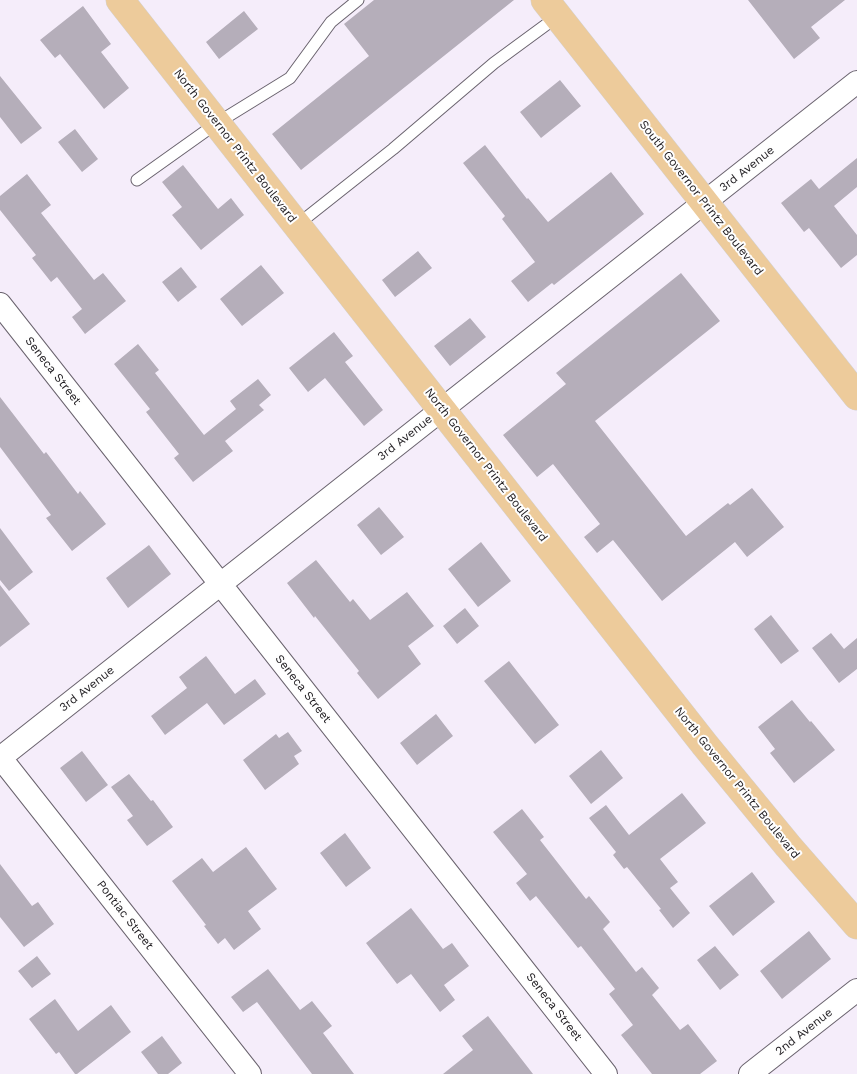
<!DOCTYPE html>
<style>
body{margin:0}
canvas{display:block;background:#f5edfa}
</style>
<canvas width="857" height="1074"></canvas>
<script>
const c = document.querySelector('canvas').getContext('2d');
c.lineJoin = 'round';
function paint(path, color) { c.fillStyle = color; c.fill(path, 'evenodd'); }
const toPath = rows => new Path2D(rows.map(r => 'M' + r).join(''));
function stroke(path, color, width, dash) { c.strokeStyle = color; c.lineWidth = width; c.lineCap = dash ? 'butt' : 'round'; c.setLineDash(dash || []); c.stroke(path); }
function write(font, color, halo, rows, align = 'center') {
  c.font = font + ' "Work Sans",sans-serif'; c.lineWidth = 4; c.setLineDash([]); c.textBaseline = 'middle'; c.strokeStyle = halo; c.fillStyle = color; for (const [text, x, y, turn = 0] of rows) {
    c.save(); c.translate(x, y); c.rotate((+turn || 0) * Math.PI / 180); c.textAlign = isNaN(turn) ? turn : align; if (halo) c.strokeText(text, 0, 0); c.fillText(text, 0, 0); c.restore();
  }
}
paint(toPath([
 [374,0,514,0,301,170,272,134,369,56,344,24],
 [748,0,845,0,811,27,820,38,794,59],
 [83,6,111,44,101,52,129,88,104,109,60,54,55,58,40,40],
 [244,11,258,29,219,59,206,42],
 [0,76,42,128,21,144,0,117],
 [560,80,581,106,541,138,520,112],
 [75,129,98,159,82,172,58,142],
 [485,145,527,199,528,198,548,222,611,172,644,214,554,285,552,283,528,302,511,281,535,262,502,219,505,216,463,163],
 [857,158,857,187,834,206,857,235,857,255,841,268,809,228,804,232,781,203,811,179,819,189],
 [183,165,218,209,231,198,244,215,201,250,172,215,182,207,162,182],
 [27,174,51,205,41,213,94,280,103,273,126,301,85,334,72,317,82,309,57,277,51,282,32,258,36,255,0,210,0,196],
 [418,251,432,268,395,297,382,280],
 [261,265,284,293,242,326,220,299],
 [181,267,197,287,178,302,162,282],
 [681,273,720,321,595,421,686,536,728,503,730,505,752,488,784,527,747,557,735,542,662,601,613,540,597,553,584,537,600,524,553,464,537,477,503,435,566,384,556,373],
 [470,318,486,337,450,366,434,346],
 [334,332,353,356,345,362,383,410,364,426,325,378,308,392,289,368],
 [138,344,159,370,155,373,204,435,236,409,230,401,258,379,271,395,259,405,264,410,225,441,233,451,193,482,174,458,179,454,146,412,150,409,114,364],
 [0,397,44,454,46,452,78,494,80,491,106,524,72,551,46,518,51,515,0,447],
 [379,507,404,537,381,555,357,525],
 [0,528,33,572,9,591,0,580],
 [481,542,511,581,478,607,448,569],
 [149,545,171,574,128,608,106,578],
 [316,560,350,602,353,599,370,620,407,592,434,626,408,646,421,664,378,699,357,673,359,671,315,616,314,618,287,583],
 [0,585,30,624,0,647],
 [465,608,479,626,457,644,443,626],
 [771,615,799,651,781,664,754,629],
 [831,633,844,649,857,638,857,669,839,683,812,648],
 [206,656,235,694,255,679,266,694,224,725,207,703,165,735,151,716,187,688,179,677],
 [509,661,559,725,535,744,484,681],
 [792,700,810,722,811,721,835,750,794,783,770,753,775,749,758,727],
 [436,714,453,736,417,765,400,743],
 [288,732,302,751,294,756,299,764,265,790,243,760,276,734,279,738],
 [601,750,623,778,591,804,569,776],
 [82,751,108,785,86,802,60,768],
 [129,774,151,801,153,800,173,827,147,846,127,820,133,816,111,787],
 [682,793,706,823,660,859,678,882,670,888,690,913,673,928,659,910,661,909,627,867,624,869,613,855,616,852,589,818,606,805,629,835],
 [522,809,544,837,540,840,586,899,589,896,610,922,603,929,636,972,642,967,659,988,652,995,680,1030,688,1024,717,1061,700,1074,652,1074,621,1035,633,1025,609,994,615,989,581,946,578,948,536,896,530,901,516,883,527,874,493,832],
 [345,833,371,868,346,887,320,853],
 [246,847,277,889,248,911,261,929,234,950,225,938,218,944,204,926,206,925,172,881,202,858,213,872],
 [0,864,32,906,38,902,54,924,24,947,0,917],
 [752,872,775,902,733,936,709,906],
 [411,908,443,949,452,943,469,966,444,985,455,1000,440,1012,411,974,397,984,366,943],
 [809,931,831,959,782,999,760,971],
 [715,946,739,975,720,990,697,960],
 [37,956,51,974,32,988,18,971],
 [268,969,300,1010,312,1001,332,1026,323,1033,354,1074,312,1074,257,1002,243,1012,231,997],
 [55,999,78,1031,111,1005,131,1032,77,1074,75,1074,59,1052,56,1054,29,1019],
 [488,1016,533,1074,443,1074,473,1050,462,1036],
 [162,1036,182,1063,168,1074,158,1074,141,1052]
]), '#b5aeba');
const service = toPath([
 [137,180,217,123,290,78,331,22,358,0],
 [297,225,393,149,494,63,558,16]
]);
const minor = toPath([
 [0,304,606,1074],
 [0,757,250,1074],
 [0,758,857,82],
 [750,1074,857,990]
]);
const primary = toPath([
 [120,0,705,745,788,846,857,925],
 [545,0,857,396]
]);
stroke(service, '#6a636e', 13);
stroke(minor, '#6a636e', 24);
stroke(primary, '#d3d2d3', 29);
stroke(service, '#fff', 11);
stroke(minor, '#fff', 22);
stroke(primary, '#edcb9b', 28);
write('12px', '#232024', '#fefefe', [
 ["North Governor Printz Boulevard",235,146,52],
 ["3rd Avenue",747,169,-38],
 ["South Governor Printz Boulevard",701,198,52],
 ["Seneca Street",53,371,52],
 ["3rd Avenue",405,438,-38],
 ["North Governor Printz Boulevard",486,465,52],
 ["3rd Avenue",87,689,-38],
 ["Seneca Street",303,689,52],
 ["North Governor Printz Boulevard",737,783,51],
 ["Pontiac Street",125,915,52],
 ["Seneca Street",554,1007,52],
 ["2nd Avenue",804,1032,-38]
]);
</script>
